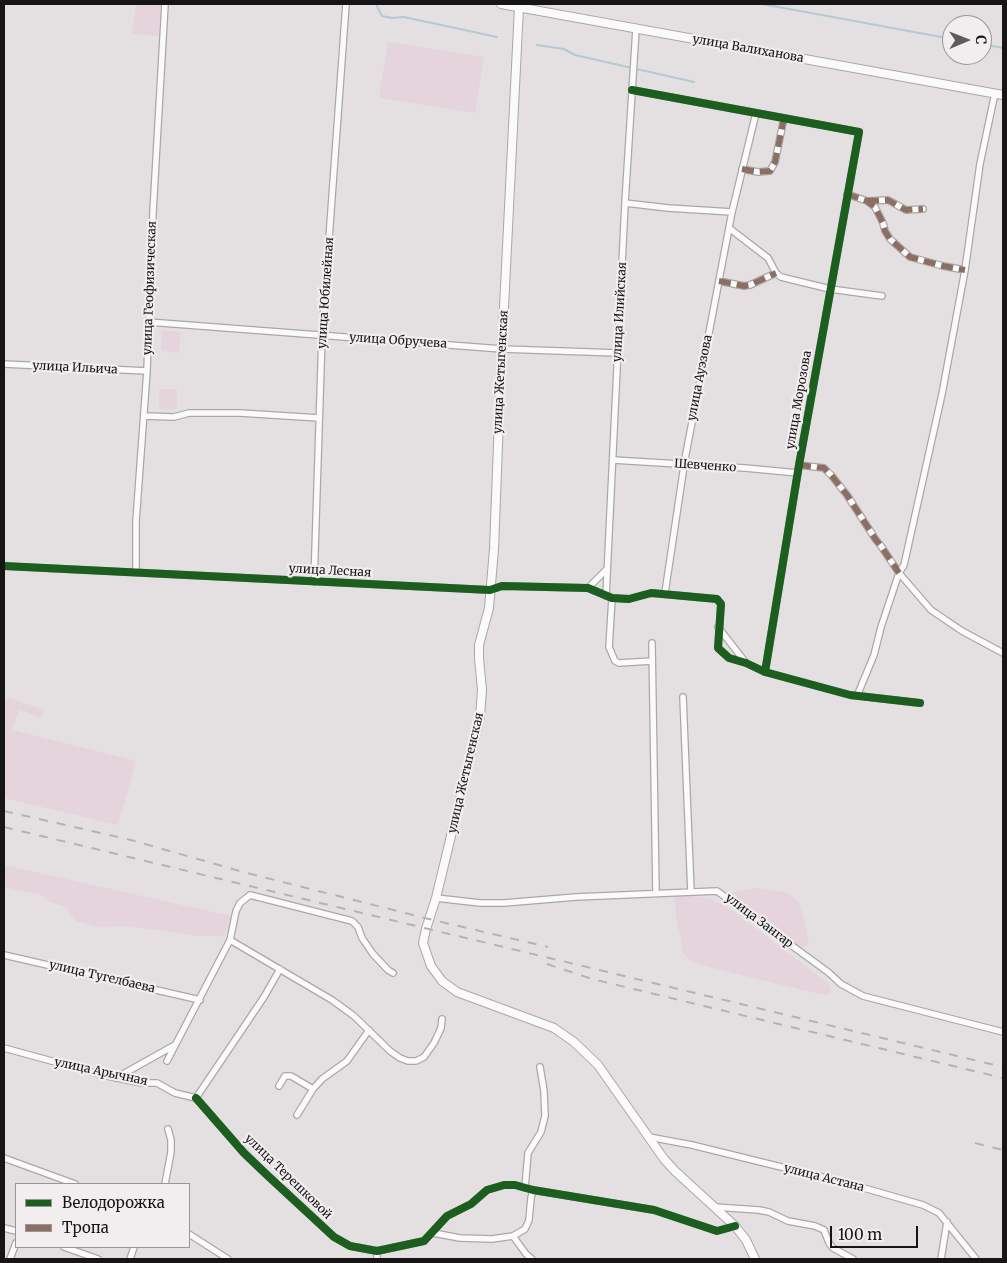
<!DOCTYPE html>
<meta charset="utf-8">
<style>
body{margin:0}
#map{position:relative;width:1007px;height:1263px;overflow:hidden;background:#e4e0e2;font-family:Merriweather,serif}
canvas{display:block}
.frame{position:absolute;inset:0;border:5px solid #161415;pointer-events:none}
.legend{position:absolute;left:15px;top:1183px;width:175px;height:65px;box-sizing:border-box;background:#f2edef;border:1px solid #9a9698;margin:0;padding:6px 9px;list-style:none;font-size:15px;color:#161415}
.legend li{display:flex;align-items:center;gap:10px;height:25px}
.legend b{width:25px;border:1px solid #9a9698}
.north{position:absolute;left:942px;top:15px;width:50px;height:50px;box-sizing:border-box;background:#f2edef;border:1px solid #9a9698;border-radius:50%;rotate:89deg;font-size:14px;font-weight:700;line-height:20px;text-align:center;color:#161415}
.north::after{content:'';display:block;margin:auto;width:18px;height:22px;background:#5e5b5d;clip-path:polygon(50% 0,100% 100%,50% 72%,0 100%)}
.scale{position:absolute;left:830px;top:1226px;width:88px;height:22px;box-sizing:border-box;border:2px solid #161415;border-top:0;padding-left:6px;font-size:15px;line-height:18px;white-space:nowrap;color:#161415;-webkit-text-stroke:4px #f2edef;paint-order:stroke}
</style>
<div id="map">
<canvas width="1007" height="1263"></canvas>
<div class="frame"></div>
<ul class="legend">
<li><b style="height:6px;background:#1b5e20"></b>Велодорожка</li>
<li><b style="height:6px;background:#8d6e63"></b>Тропа</li>
</ul>
<div class="north">С</div>
<div class="scale">100 m</div>
</div>
<script>
const c = document.querySelector('canvas').getContext('2d');
c.lineJoin = 'round';
function paint(path, color) { c.fillStyle = color; c.fill(path, 'evenodd'); }
const toPath = rows => new Path2D(rows.map(r => 'M' + r).join(''));
function stroke(path, color, width, dash) { c.strokeStyle = color; c.lineWidth = width; c.lineCap = dash ? 'butt' : 'round'; c.setLineDash(dash || []); c.stroke(path); }
function write(font, color, halo, rows, align = 'center') {
  c.font = font + ' Merriweather,serif'; c.lineWidth = 4.5; c.setLineDash([]); c.textBaseline = 'middle'; c.strokeStyle = halo; c.fillStyle = color; for (const [text, x, y, turn = 0] of rows) {
    c.save(); c.translate(x, y); c.rotate((+turn || 0) * Math.PI / 180); c.textAlign = isNaN(turn) ? turn : align; if (halo) c.strokeText(text, 0, 0); c.fillText(text, 0, 0); c.restore();
  }
}
paint(toPath([
 [136,4,161,4,159,36,132,34],
 [388,42,484,57,475,113,379,98],
 [162,330,181,332,179,353,161,351],
 [159,389,177,389,177,409,159,409],
 [7,697,44,710,43,715,40,717,19,710,12,730,136,761,118,825,4,798,4,705],
 [4,865,231,916,225,936,198,936,161,930,121,926,98,927,75,921,66,907,49,902,41,895,4,887],
 [758,888,784,892,791,895,798,901,805,922,809,944,802,948,797,948,727,893],
 [689,895,710,899,726,906,828,983,831,990,829,994,826,995,810,992,701,965,689,960,683,953,681,940,676,917,675,896]
]), '#e5d4dc');
stroke(toPath([
 [376,4,382,16,392,18,404,17,497,37],
 [762,4,952,39],
 [982,44,1003,48],
 [537,45,564,49,575,55,694,82]
]), '#b2cad1', 2);
const street = toPath([
 [632,90,859,132,799,465,765,672],
 [742,169,758,172,770,171,775,162,784,118],
 [847,194,867,201,875,207,883,223,885,231,890,239,910,257,943,266,965,270],
 [867,201,888,200,906,210,923,209],
 [625,203,668,208,732,212,685,459,665,593],
 [732,212,756,113],
 [729,228,768,258,776,273,781,277,830,289,882,296],
 [719,281,744,286,750,285,776,273],
 [148,322,502,349,618,353],
 [4,364,147,371],
 [144,416,174,417,189,413,240,413,319,418],
 [613,460,745,468,798,473],
 [799,465,824,468,831,475,847,495,876,540,881,546,899,573,931,610,962,631,1003,653],
 [4,566,490,590,502,586,588,588,612,598,629,599,651,593,717,599,721,604,718,648,729,658,746,663,765,672,850,695,920,703],
 [136,572,136,521,147,371,153,212,165,4],
 [314,582,322,335,346,4],
 [588,588,606,570],
 [606,596,625,203,636,29],
 [612,598,609,647,615,661,619,663,652,661],
 [718,627,746,663],
 [652,643,656,892],
 [857,696,874,655,881,627,899,573,904,565,942,394,965,270,980,164,995,93],
 [683,697,691,892],
 [436,898,480,903,504,903,576,897,717,891,828,972,841,984,863,996,1003,1032],
 [4,955,200,1000],
 [393,973,388,970,373,954,362,938,358,927,352,921,250,895,240,903,236,911,230,940,332,1000,354,1016,390,1051,400,1058,408,1061,416,1061,424,1057,434,1043,441,1028,442,1019],
 [4,1048,103,1075,142,1083,157,1083,175,1093,196,1098],
 [167,1061,230,940],
 [116,1078,175,1045],
 [279,1086,285,1076,291,1076,313,1089],
 [196,1098,244,1153,267,1175,334,1237,350,1246,377,1251,424,1241,447,1216,471,1204,487,1190,504,1185,515,1185,533,1190,654,1210,717,1231,735,1226],
 [196,1098,264,997,280,969],
 [297,1115,313,1089,322,1079,347,1061,369,1030],
 [649,1137,692,1145,850,1184,923,1205,939,1213,976,1259],
 [4,1158,75,1184],
 [165,1184,171,1152,171,1140,168,1129],
 [525,1188,528,1153,541,1132,545,1116,544,1091,540,1067],
 [715,1207,759,1210,769,1212,788,1221,815,1226,824,1230,829,1243,833,1248,853,1259],
 [4,1228,16,1231],
 [433,1233,460,1238,492,1239,513,1236,525,1229,529,1220,531,1198,533,1190],
 [189,1234,228,1259],
 [513,1236,526,1254,532,1259],
 [64,1247,98,1259],
 [377,1251,377,1259],
 [10,1259,16,1243],
 [130,1259,134,1247],
 [941,1259,947,1222]
]);
const secondary = toPath([
 [501,4,1003,95],
 [519,7,501,367,494,549,489,608,479,645,479,658,482,690,480,716,436,898,426,929,423,943,431,966,442,981,457,992,554,1028,574,1042,598,1065,664,1159,675,1171,735,1226,746,1240,755,1259]
]);
stroke(street, '#aaa7a8', 8);
stroke(secondary, '#aaa7a8', 10);
stroke(street, '#fbfafb', 5.5);
stroke(secondary, '#fbfafb', 8);
stroke(toPath([
 [4,811,131,840,243,872,429,919,548,947],
 [4,827,1003,1067],
 [547,964,592,979,1003,1078],
 [975,1143,1003,1150]
]), '#b4b3b3', 2, [9, 9]);
stroke(toPath([
 [742,169,758,172,770,171,775,162,784,118],
 [847,194,867,201,875,207,883,223,885,231,890,239,910,257,943,266,965,270],
 [867,201,888,200,906,210,923,209],
 [719,281,744,286,750,285,776,273],
 [799,465,824,468,831,475,847,495,876,540,881,546,899,573]
]), '#8d6e63', 6, [12, 6]);
stroke(toPath([
 [632,90,859,132,799,465,765,672],
 [4,566,490,590,502,586,588,588,612,598,629,599,651,593,717,599,721,604,718,648,729,658,746,663,765,672,850,695,920,703],
 [196,1098,244,1153,267,1175,334,1237,350,1246,377,1251,424,1241,447,1216,471,1204,487,1190,504,1185,515,1185,533,1190,654,1210,717,1231,735,1226]
]), '#1b5e20', 8);
write('12px', '#161415', '#f2edef', [
 ["улица Валиханова",748,49,10],
 ["улица Геофизическая",150,288,-88],
 ["улица Юбилейная",326,293,-86],
 ["улица Илийская",620,312,-87],
 ["улица Обручева",398,341,4],
 ["улица Ильича",75,368,3],
 ["улица Жетыгенская",501,372,-87],
 ["улица Ауэзова",700,378,-79],
 ["улица Морозова",799,400,-80],
 ["Шевченко",705,466,4],
 ["улица Лесная",330,571,3],
 ["улица Жетыгенская",466,773,-77],
 ["улица Зангар",759,921,37],
 ["улица Тугелбаева",102,977,13],
 ["улица Арычная",101,1072,12],
 ["улица Терешковой",288,1177,44],
 ["улица Астана",824,1178,14]
]);
</script>
